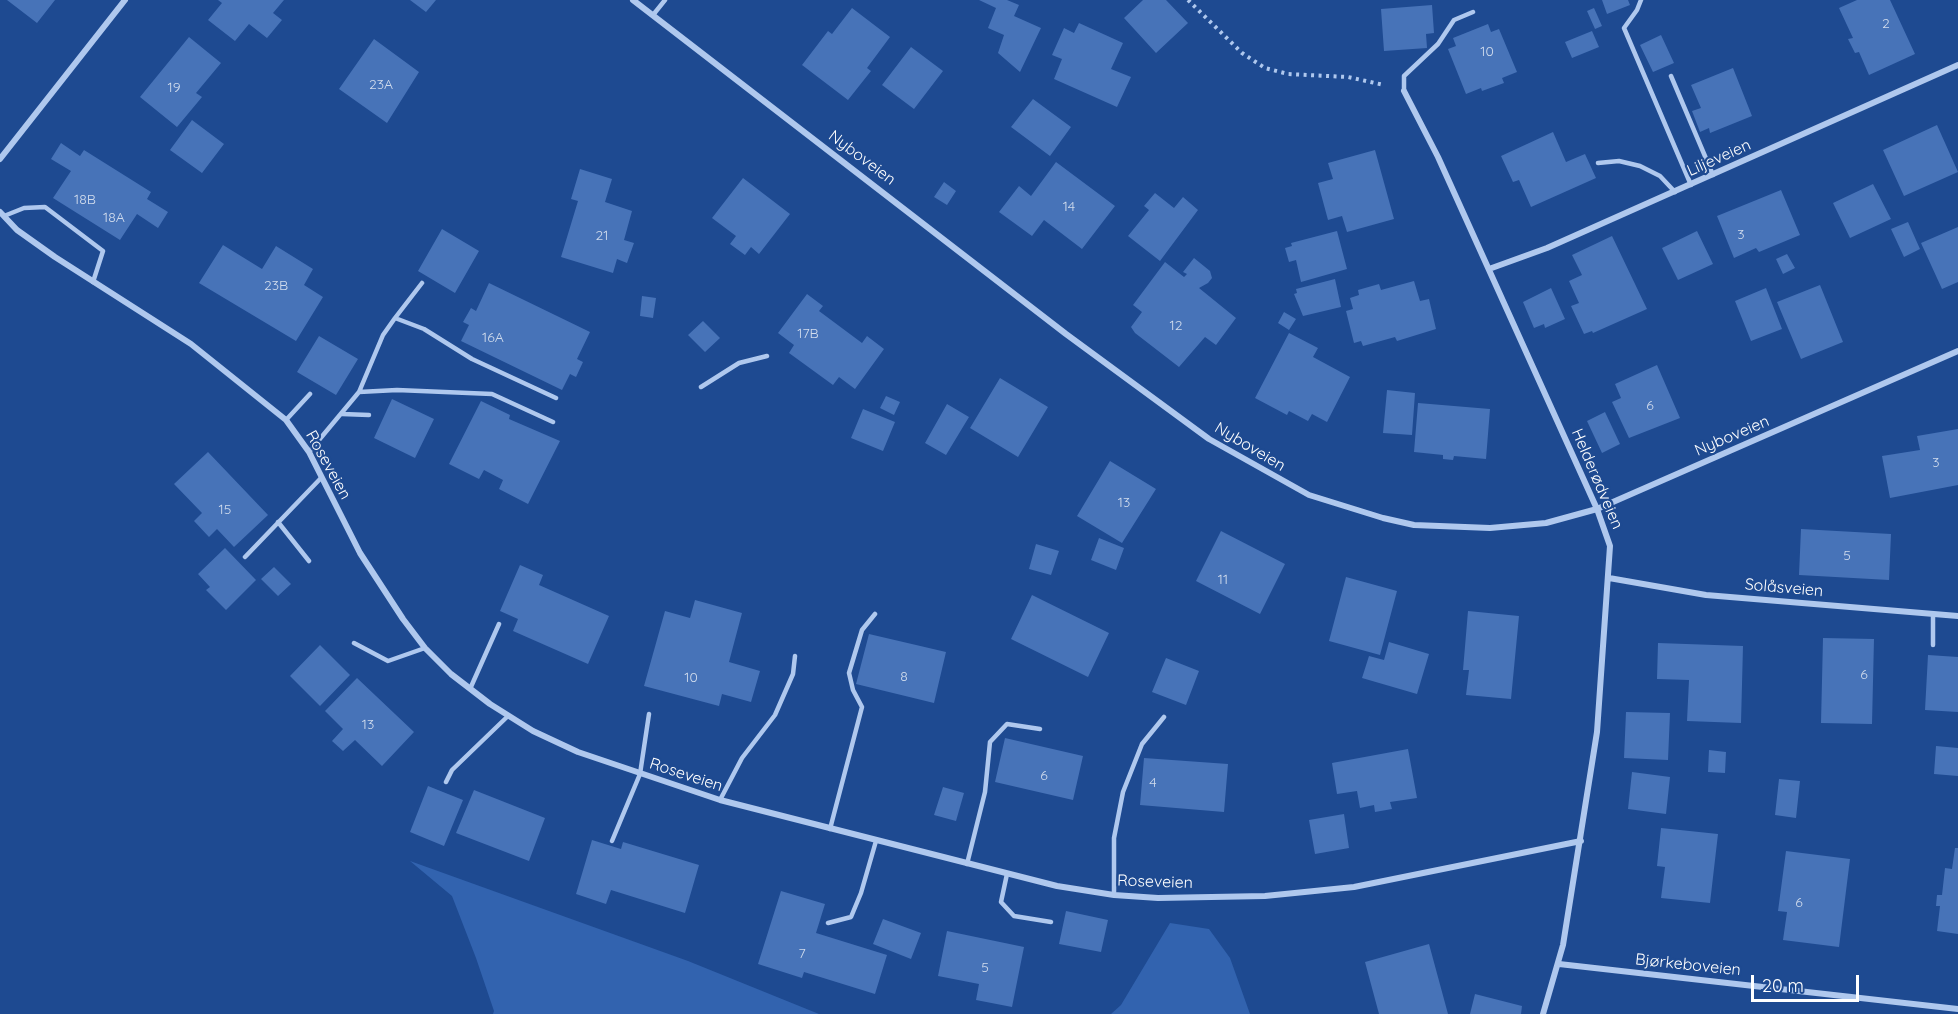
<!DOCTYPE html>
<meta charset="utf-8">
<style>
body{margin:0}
#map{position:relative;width:1958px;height:1014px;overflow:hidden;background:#1e4a91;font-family:Quicksand,sans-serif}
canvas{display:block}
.scale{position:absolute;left:1751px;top:975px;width:108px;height:27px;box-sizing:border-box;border:3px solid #fff;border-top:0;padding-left:8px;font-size:18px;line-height:21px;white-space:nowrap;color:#fff;-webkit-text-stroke:4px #1e4a91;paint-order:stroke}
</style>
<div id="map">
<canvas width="1958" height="1014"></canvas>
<div class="scale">20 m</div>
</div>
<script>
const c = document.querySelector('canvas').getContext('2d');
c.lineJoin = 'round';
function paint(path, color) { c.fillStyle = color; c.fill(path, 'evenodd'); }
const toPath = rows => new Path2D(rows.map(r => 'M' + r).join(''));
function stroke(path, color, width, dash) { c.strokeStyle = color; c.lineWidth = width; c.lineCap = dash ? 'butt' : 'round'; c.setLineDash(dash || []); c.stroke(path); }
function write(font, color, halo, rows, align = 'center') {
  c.font = font + ' Quicksand,sans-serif'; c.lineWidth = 4.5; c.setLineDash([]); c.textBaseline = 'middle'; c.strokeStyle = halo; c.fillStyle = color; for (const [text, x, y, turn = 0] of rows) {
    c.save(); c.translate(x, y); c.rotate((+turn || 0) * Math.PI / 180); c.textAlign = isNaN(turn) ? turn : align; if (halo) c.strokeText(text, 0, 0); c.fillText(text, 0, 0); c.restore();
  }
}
paint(toPath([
 [410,861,688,961,819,1014,493,1014,494,1011,476,958,452,896],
 [1170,923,1209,929,1230,958,1250,1014,1111,1014,1121,1005]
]), '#3263af');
paint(toPath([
 [7,0,55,0,37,23],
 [218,0,284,0,273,13,282,20,267,38,249,24,235,41,208,20,222,3],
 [410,0,436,0,426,12],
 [979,0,1007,0,1019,5,1014,16,1041,28,1020,72,998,53,1004,35,988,28,996,8],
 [1143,0,1166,0,1188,23,1156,53,1124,18],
 [1602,0,1628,0,1630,5,1607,14],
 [1857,0,1890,0,1915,54,1869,75,1859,52,1855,53,1848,39,1853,38,1839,8],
 [1432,5,1434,33,1426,34,1427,48,1384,51,1381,9],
 [852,8,890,37,867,68,871,71,848,100,802,65,828,31,832,34],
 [1594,8,1602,26,1595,29,1587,11],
 [1079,23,1123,43,1111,69,1131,77,1117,107,1054,79,1062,59,1052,55,1064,28,1074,33],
 [1488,24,1491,32,1499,29,1517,72,1502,78,1504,83,1482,91,1481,88,1466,94,1448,49,1456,46,1453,38],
 [1592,31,1599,47,1572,58,1565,42],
 [1661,35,1674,63,1653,72,1640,45],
 [189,37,221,63,196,93,202,97,177,127,140,97],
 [374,39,419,72,387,123,339,89],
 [911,47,943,71,914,109,882,85],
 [1733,68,1752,116,1710,133,1709,128,1700,132,1692,111,1701,108,1691,85],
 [1033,99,1071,127,1050,156,1011,127],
 [192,120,224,144,202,173,170,150],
 [1937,125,1958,172,1904,196,1883,150],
 [1553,132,1566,162,1585,154,1596,178,1531,207,1519,180,1513,182,1501,156],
 [61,143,80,156,84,150,151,192,147,199,168,212,158,228,137,214,120,240,53,198,71,171,51,159],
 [1375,150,1394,219,1347,232,1342,216,1328,220,1318,183,1333,179,1328,163],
 [1056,162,1115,206,1082,249,1044,220,1032,236,999,212,1019,186,1031,196],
 [580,169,612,179,605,202,632,211,624,240,634,243,627,263,617,259,613,273,561,257,578,201,571,199],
 [743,178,790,214,759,254,751,247,745,255,730,244,736,236,712,218],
 [944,182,956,191,947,205,934,197],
 [1873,184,1891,219,1850,238,1833,203],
 [1781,190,1800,235,1759,252,1756,248,1734,258,1717,216],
 [1155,193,1174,208,1183,197,1198,210,1160,261,1128,236,1149,210,1144,206],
 [1908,222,1920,249,1904,257,1891,229],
 [1958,227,1958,282,1942,289,1921,243],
 [442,229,479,251,455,293,418,271],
 [1337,231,1347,269,1301,282,1296,260,1289,262,1285,248,1292,246,1291,243],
 [1697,231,1713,264,1678,280,1662,248],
 [1612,236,1647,309,1593,333,1592,331,1584,334,1571,306,1579,303,1569,281,1582,275,1572,255],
 [223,245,262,269,276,246,313,269,304,285,323,297,296,341,199,283],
 [1787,254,1795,268,1783,274,1776,259],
 [1194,258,1210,271,1212,278,1208,283,1199,288,1236,318,1216,345,1205,337,1179,367,1135,333,1131,327,1142,312,1133,305,1165,262,1184,277,1187,274,1183,272],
 [1335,279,1341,307,1303,316,1294,294,1297,293,1296,289],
 [1414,281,1420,301,1429,299,1436,329,1397,341,1395,337,1363,346,1361,341,1354,343,1346,311,1353,309,1350,298,1359,295,1358,290,1379,284,1381,290],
 [489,283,590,332,577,359,583,362,576,377,570,374,562,390,461,341,469,325,463,322,471,308,476,311],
 [1820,285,1843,342,1801,359,1777,302],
 [1551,288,1565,319,1545,328,1544,324,1534,328,1523,302],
 [1766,288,1782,329,1751,341,1735,301],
 [807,294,823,306,819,311,862,343,867,336,884,349,855,389,839,377,833,385,789,353,794,345,778,333],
 [642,296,656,298,653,318,640,316],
 [1284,312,1296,319,1289,330,1278,323],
 [703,321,720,338,705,352,688,335],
 [1289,333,1318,348,1313,357,1350,377,1327,422,1312,414,1308,421,1289,411,1287,415,1255,398],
 [319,336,358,359,336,395,297,372],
 [1657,365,1680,418,1629,438,1612,402,1621,398,1615,384],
 [1000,378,1048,407,1018,457,970,428],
 [1387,390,1415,393,1412,435,1383,433],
 [886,396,900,402,894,415,880,408],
 [392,399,434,419,415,458,374,438],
 [481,401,510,415,509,419,560,441,528,504,499,489,503,480,484,470,479,479,449,464],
 [1418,403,1490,409,1486,459,1454,456,1453,460,1443,459,1443,455,1414,452],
 [947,404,969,417,946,455,925,443],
 [863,409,895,422,883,451,851,438],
 [1605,412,1620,444,1602,453,1587,421],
 [1958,429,1958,485,1890,498,1882,456,1920,450,1917,436],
 [208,452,268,515,234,547,217,529,209,537,194,521,202,513,174,484],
 [1110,461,1156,489,1122,543,1077,516],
 [1801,529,1891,534,1889,580,1799,575],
 [1221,531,1285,564,1260,614,1196,581],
 [1099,538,1124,548,1116,570,1091,560],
 [1036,544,1059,551,1051,575,1029,569],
 [225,548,256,580,226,610,206,590,210,587,198,574],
 [520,565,543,575,539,585,609,616,588,664,513,631,518,619,500,611],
 [274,567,291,584,278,596,261,579],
 [1346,577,1397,591,1380,655,1329,641],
 [1032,595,1109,633,1088,677,1011,639],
 [695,600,742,613,729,662,760,671,751,702,722,694,719,706,644,686,665,611,690,618],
 [1468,611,1519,616,1511,699,1466,695,1469,670,1463,670],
 [869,634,946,652,934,703,856,684],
 [1823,638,1874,639,1872,724,1821,723],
 [1389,642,1429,654,1417,694,1362,678,1369,656,1384,660],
 [1658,643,1743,646,1741,723,1687,721,1689,680,1657,679],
 [320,645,350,675,320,706,290,676],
 [1928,655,1958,657,1958,712,1925,710],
 [1166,658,1199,671,1186,705,1152,692],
 [357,678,414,732,382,766,355,740,343,751,332,741,343,729,325,711],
 [1626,712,1670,713,1668,760,1624,758],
 [1005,738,1083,756,1073,800,995,782],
 [1936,746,1958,748,1958,776,1934,774],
 [1408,749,1417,798,1390,802,1392,809,1375,812,1374,805,1360,808,1357,791,1337,794,1332,763],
 [1709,750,1726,752,1725,773,1708,772],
 [1144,758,1228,764,1224,812,1140,805],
 [1632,772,1670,777,1666,814,1628,809],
 [1779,779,1800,781,1796,818,1775,815],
 [428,786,463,800,444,846,410,832],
 [943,787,964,793,956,821,934,815],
 [474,790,545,818,529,861,456,833],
 [1344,814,1349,848,1315,854,1309,820],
 [1661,828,1718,834,1710,903,1661,898,1665,867,1657,866],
 [592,840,621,849,623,842,699,865,685,913,611,890,606,904,576,894],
 [1955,848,1958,848,1958,934,1937,931,1940,906,1936,906,1937,895,1942,895,1945,868,1952,869],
 [1786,851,1850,859,1839,947,1783,940,1787,912,1778,911],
 [781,891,825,904,816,933,887,955,875,994,804,972,802,978,758,964],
 [1066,911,1108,920,1101,952,1059,944],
 [883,919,921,933,911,959,873,944],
 [947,931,1024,947,1012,1007,976,1000,979,984,938,976],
 [1429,944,1448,1014,1379,1014,1365,962],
 [1475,994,1522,1006,1521,1014,1470,1014]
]), '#4773b8');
stroke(toPath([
 [1188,0,1242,53,1265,68,1288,74,1348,77,1384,85]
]), '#afc8ee', 4, [3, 4.5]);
stroke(toPath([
 [1641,0,1637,10,1624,28,1691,185],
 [653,15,665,0],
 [1671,76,1713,175],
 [1404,91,1404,76,1438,44,1454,20,1473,12],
 [1598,163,1619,161,1640,166,1660,176,1675,192],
 [4,216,24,208,45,207,103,251,93,282],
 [395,318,422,283],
 [701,387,739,363,767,356],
 [359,392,397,390,492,394,553,422],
 [342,414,369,415],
 [286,420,310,394],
 [309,452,359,392,383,335,395,318,424,329,472,359,556,398],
 [278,522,309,561],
 [245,557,321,478],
 [1933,614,1933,645],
 [354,643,388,661,425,648],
 [470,689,499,624],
 [446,782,452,770,508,716],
 [720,800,742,758,775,715,793,674,795,656],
 [830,829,862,707,853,690,849,673,862,630,875,614],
 [612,841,640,774,649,714],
 [967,864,985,792,990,742,1007,724,1040,729],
 [1007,874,1001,902,1014,916,1051,922],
 [1114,895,1114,838,1123,792,1142,744,1164,717],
 [828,923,851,917,861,893,876,841]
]), '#afc8ee', 4.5);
stroke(toPath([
 [633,0,1066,334,1209,439,1309,495,1383,518,1414,525,1490,528,1546,523,1597,509,1958,351],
 [1404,91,1438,157,1597,509,1610,546,1597,732,1563,945,1543,1014],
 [0,159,125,0],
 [0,212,17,230,55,257,191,344,286,420,309,452,360,553,403,619,425,648,451,674,490,704,533,731,578,752,720,800,1057,886,1114,895,1158,898,1265,896,1354,887,1581,841],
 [1489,269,1547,248,1958,65],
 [1609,578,1706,595,1958,616],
 [1559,964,1958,1009]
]), '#afc8ee', 6);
write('14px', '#d1dced', null, [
 ["2",1886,24],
 ["10",1487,52],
 ["23A",381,85],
 ["19",174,88],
 ["18B",85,200],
 ["14",1069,207],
 ["18A",114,218],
 ["3",1741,235],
 ["21",602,236],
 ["23B",276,286],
 ["12",1176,326],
 ["17B",808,334],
 ["16A",493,338],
 ["6",1650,406],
 ["3",1936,463],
 ["13",1124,503],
 ["15",225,510],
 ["5",1847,556],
 ["11",1223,580],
 ["6",1864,675],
 ["8",904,677],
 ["10",691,678],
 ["13",368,725],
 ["6",1044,776],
 ["4",1153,783],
 ["6",1799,903],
 ["7",802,954],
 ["5",985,968]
]);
write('16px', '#fff', '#1e4a91', [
 ["Nyboveien",862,158,37],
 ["Liljeveien",1719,158,-24],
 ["Nyboveien",1732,436,-23],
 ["Nyboveien",1250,447,31],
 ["Roseveien",328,465,61],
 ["Helderødveien",1597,479,67],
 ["Solåsveien",1784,588,5],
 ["Roseveien",686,775,18],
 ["Roseveien",1155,882,2],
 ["Bjørkeboveien",1688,965,6]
]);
</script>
